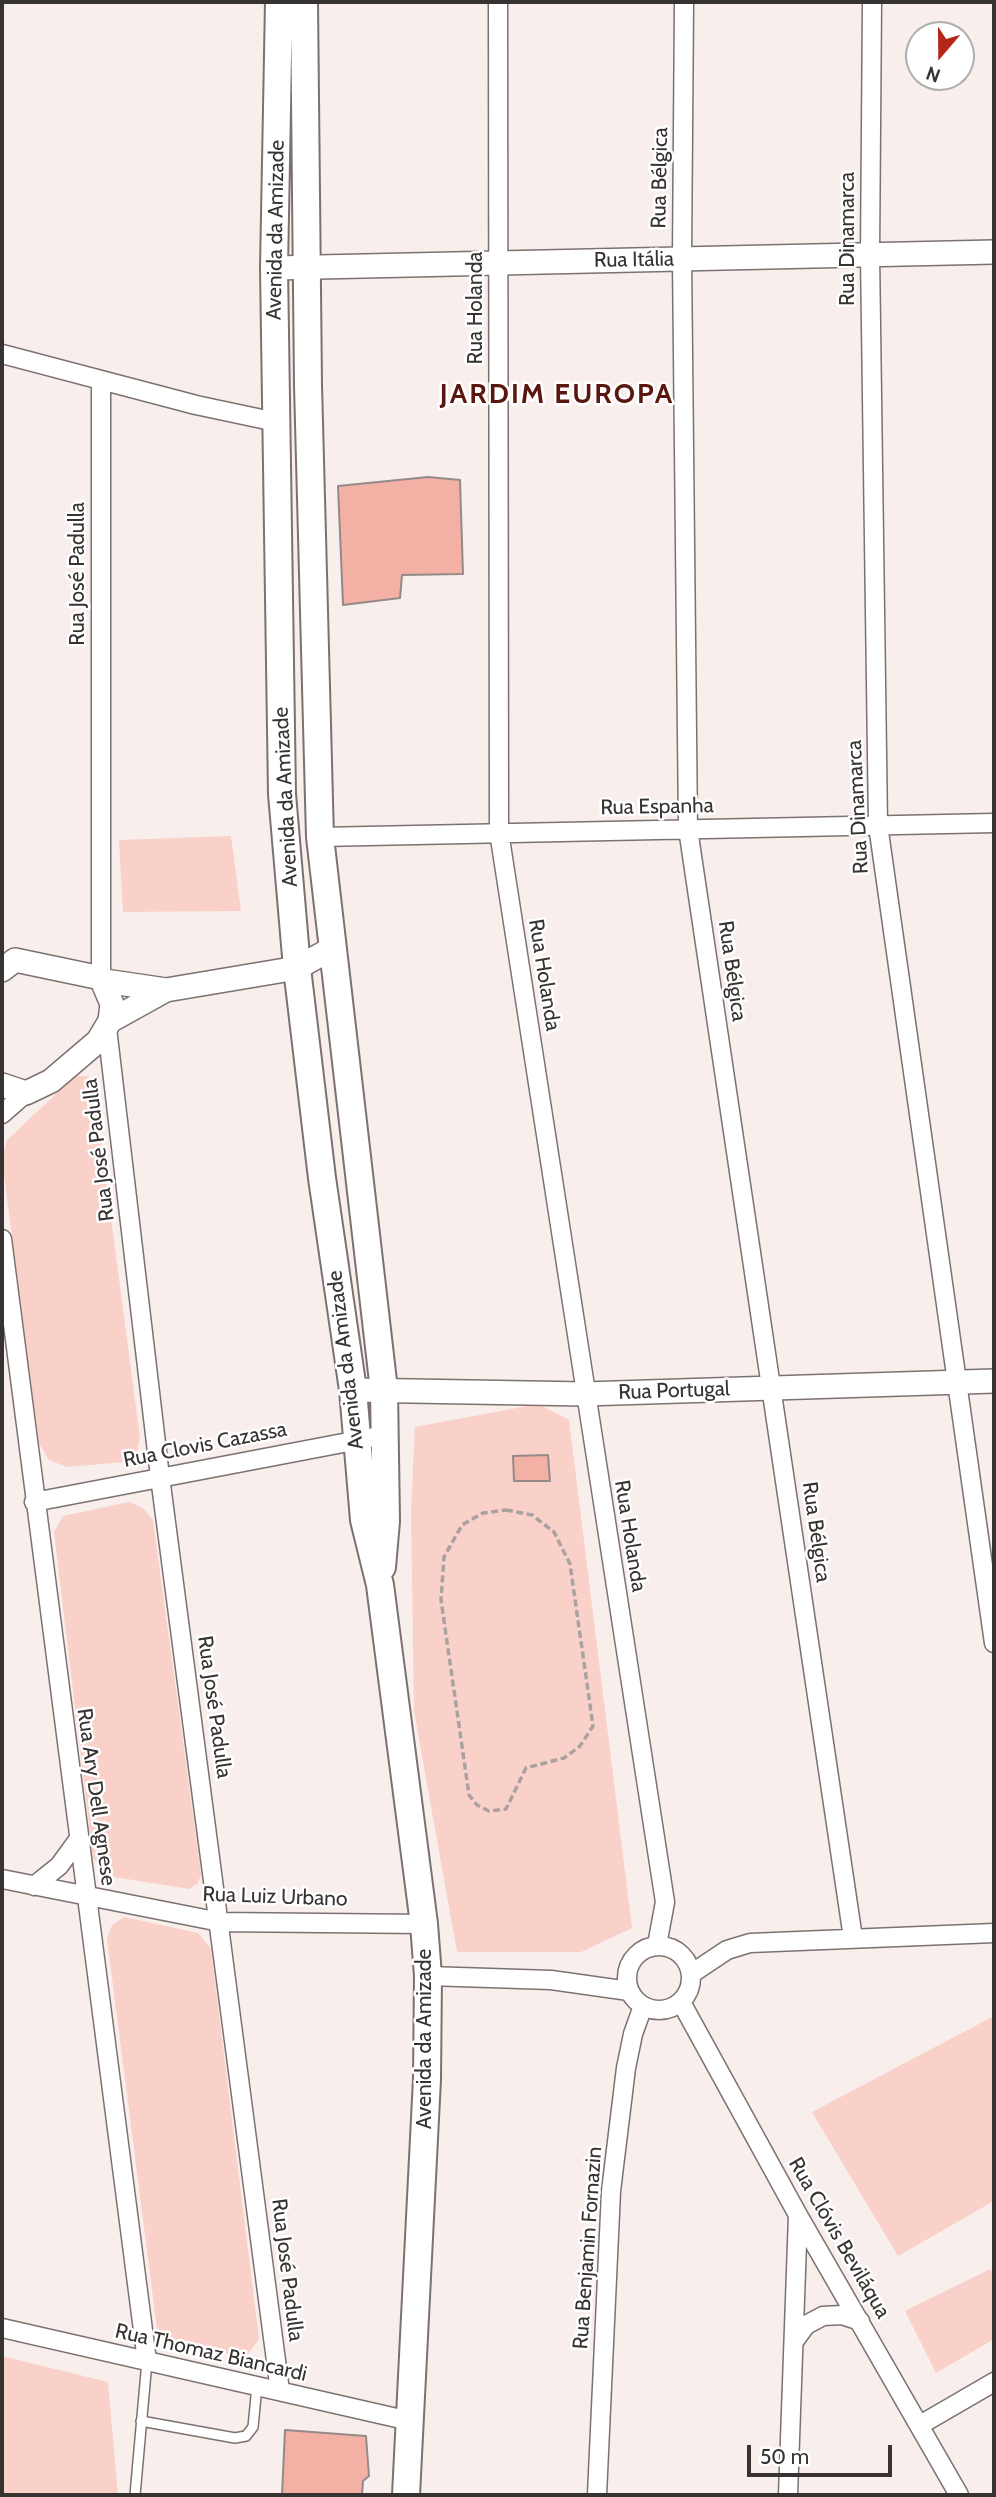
<!DOCTYPE html>
<meta charset="utf-8">
<style>
body{margin:0}
#map{position:relative;width:996px;height:2497px;overflow:hidden;background:#f8eeec;font-family:Cabin,sans-serif}
canvas{display:block}
.frame{position:absolute;inset:0;border:4px solid #373332;pointer-events:none}
.north{position:absolute;left:905px;top:21px;width:70px;height:70px;box-sizing:border-box;background:#fff;border:2px solid #afadad;border-radius:50%;rotate:200deg;font-size:19px;font-weight:700;line-height:28px;text-align:center;color:#373332}
.north::after{content:'';display:block;margin:auto;width:24px;height:32px;background:#b52718;clip-path:polygon(50% 0,100% 100%,50% 72%,0 100%)}
.scale{position:absolute;left:747px;top:2445px;width:145px;height:32px;box-sizing:border-box;border:4px solid #373332;border-top:0;padding-left:9px;font-size:21px;line-height:24px;white-space:nowrap;color:#373332;-webkit-text-stroke:5px #fff;paint-order:stroke}
</style>
<div id="map">
<canvas width="996" height="2497"></canvas>
<div class="frame"></div>
<div class="north">N</div>
<div class="scale">50 m</div>
</div>
<script>
const c = document.querySelector('canvas').getContext('2d');
c.lineJoin = 'round';
function paint(path, color) { c.fillStyle = color; c.fill(path, 'evenodd'); }
const toPath = rows => new Path2D(rows.map(r => 'M' + r).join(''));
function stroke(path, color, width, dash) { c.strokeStyle = color; c.lineWidth = width; c.lineCap = dash ? 'butt' : 'round'; c.setLineDash(dash || []); c.stroke(path); }
function write(font, color, halo, rows, align = 'center') {
  c.font = font + ' Cabin,sans-serif'; c.lineWidth = 5; c.setLineDash([]); c.textBaseline = 'middle'; c.strokeStyle = halo; c.fillStyle = color; for (const [text, x, y, turn = 0] of rows) {
    c.save(); c.translate(x, y); c.rotate((+turn || 0) * Math.PI / 180); c.textAlign = isNaN(turn) ? turn : align; if (halo) c.strokeText(text, 0, 0); c.fillText(text, 0, 0); c.restore();
  }
}
paint(toPath([
 [231,836,241,911,123,912,119,840],
 [75,1076,87,1076,93,1081,140,1438,137,1452,126,1462,67,1467,49,1460,39,1443,2,1160,7,1140],
 [538,1404,569,1420,632,1928,581,1952,457,1952,414,1711,411,1509,415,1427],
 [129,1502,143,1508,153,1520,201,1874,198,1883,189,1889,114,1877,106,1872,93,1858,54,1532,63,1516],
 [124,1917,198,1933,211,1949,259,2339,249,2353,242,2357,170,2342,157,2329,107,1939,112,1925],
 [994,2016,994,2201,898,2256,812,2112],
 [990,2269,994,2277,994,2339,936,2373,905,2311],
 [2,2356,108,2382,118,2495,2,2495]
]), '#fad1c9');
const building = toPath([
 [428,477,460,480,463,574,402,575,400,598,343,605,338,486,428,477],
 [548,1455,550,1481,514,1481,513,1456,548,1455],
 [285,2430,366,2436,369,2476,363,2481,362,2495,282,2495,285,2430]
]);
paint(building, '#f3b0a4');
stroke(building, '#938a89', 2);
const service = toPath([
 [141,2421,235,2438,246,2436,253,2427,257,2386],
 [135,2495,147,2361]
]);
const minor = toPath([
 [498,2,499,832,665,1902,657,1945],
 [684,2,682,259,688,829,853,1938],
 [872,2,870,254,878,825,994,1643],
 [2,354,196,405,276,422],
 [320,837,994,823],
 [101,978,101,380],
 [107,1028,160,1477,280,2391],
 [2,1114,26,1093],
 [2,1239,147,2361],
 [34,1502,385,1435],
 [2,1879,220,1922,424,1924],
 [34,1886,59,1866,78,1840],
 '627 1978a32 32 0 1 1 64 0a32 32 0 1 1-64 0Z',
 [691,1974,727,1950,750,1943,994,1933],
 [428,1976,551,1980,629,1991],
 [681,2002,798,2215,959,2495],
 [2,2328,410,2421],
 [795,2340,806,2325,823,2316,842,2315,860,2321],
 [920,2425,994,2382],
 [597,2495,611,2191,626,2068,633,2034,643,2006],
 [788,2495,798,2215]
]);
const tertiary = toPath([
 [274,268,994,252],
 [2,970,15,960,101,978,112,1004,110,1021,98,1041,51,1081,26,1093,2,1085],
 [105,981,166,990,297,968,331,949],
 [110,1021,166,990],
 [353,1390,585,1394,994,1381]
]);
const secondary = toPath([
 [279,2,274,268,282,794,297,968,322,1178,353,1390,364,1520,380,1585,424,1924,428,1976,427,2079,406,2495],
 [304,2,308,385,320,837,384,1390,386,1521,382,1567]
]);
stroke(service, '#7b7270', 12);
stroke(minor, '#7b7270', 21);
stroke(tertiary, '#7b7270', 26);
stroke(secondary, '#7b7270', 30);
stroke(toPath([
 [506,1510,532,1515,554,1532,570,1564,593,1726,580,1746,564,1758,526,1768,506,1809,489,1811,477,1805,469,1795,441,1600,444,1557,462,1525,483,1513,506,1510]
]), '#aaa2a0', 3.5, [7, 3.5]);
stroke(service, '#fff', 9);
stroke(minor, '#fff', 18);
stroke(tertiary, '#fff', 23);
stroke(secondary, '#fff', 26);
write('21px', '#373332', '#fff', [
 ["Rua Bélgica",660,178,-89],
 ["Avenida da Amizade",276,230,-89],
 ["Rua Dinamarca",848,239,-90],
 ["Rua Itália",634,260,-1],
 ["Rua Holanda",476,308,-90],
 ["Rua José Padulla",78,574,-90],
 ["Avenida da Amizade",286,797,-93],
 ["Rua Espanha",657,807,-1],
 ["Rua Dinamarca",858,807,-93],
 ["Rua Bélgica",732,971,82],
 ["Rua Holanda",544,975,81],
 ["Rua José Padulla",99,1150,-97],
 ["Avenida da Amizade",346,1360,-97],
 ["Rua Portugal",674,1391,-2],
 ["Rua Clovis Cazassa",205,1445,-11],
 ["Rua Bélgica",816,1532,82],
 ["Rua Holanda",630,1536,81],
 ["Rua José Padulla",214,1707,82],
 ["Rua Ary Dell Agnese",96,1797,82],
 ["Rua Luiz Urbano",275,1897,2],
 ["Avenida da Amizade",425,2039,-90],
 ["Rua Clóvis Beviláqua",839,2238,60],
 ["Rua Benjamin Fornazin",588,2248,-86],
 ["Rua José Padulla",287,2270,83],
 ["Rua Thomaz Biancardi",211,2353,13]
]);
c.letterSpacing = '2px';
write('bold 28px', '#5a170f', '#fff', [
 ["JARDIM EUROPA",557,395]
]);
c.letterSpacing = '0px';
</script>
